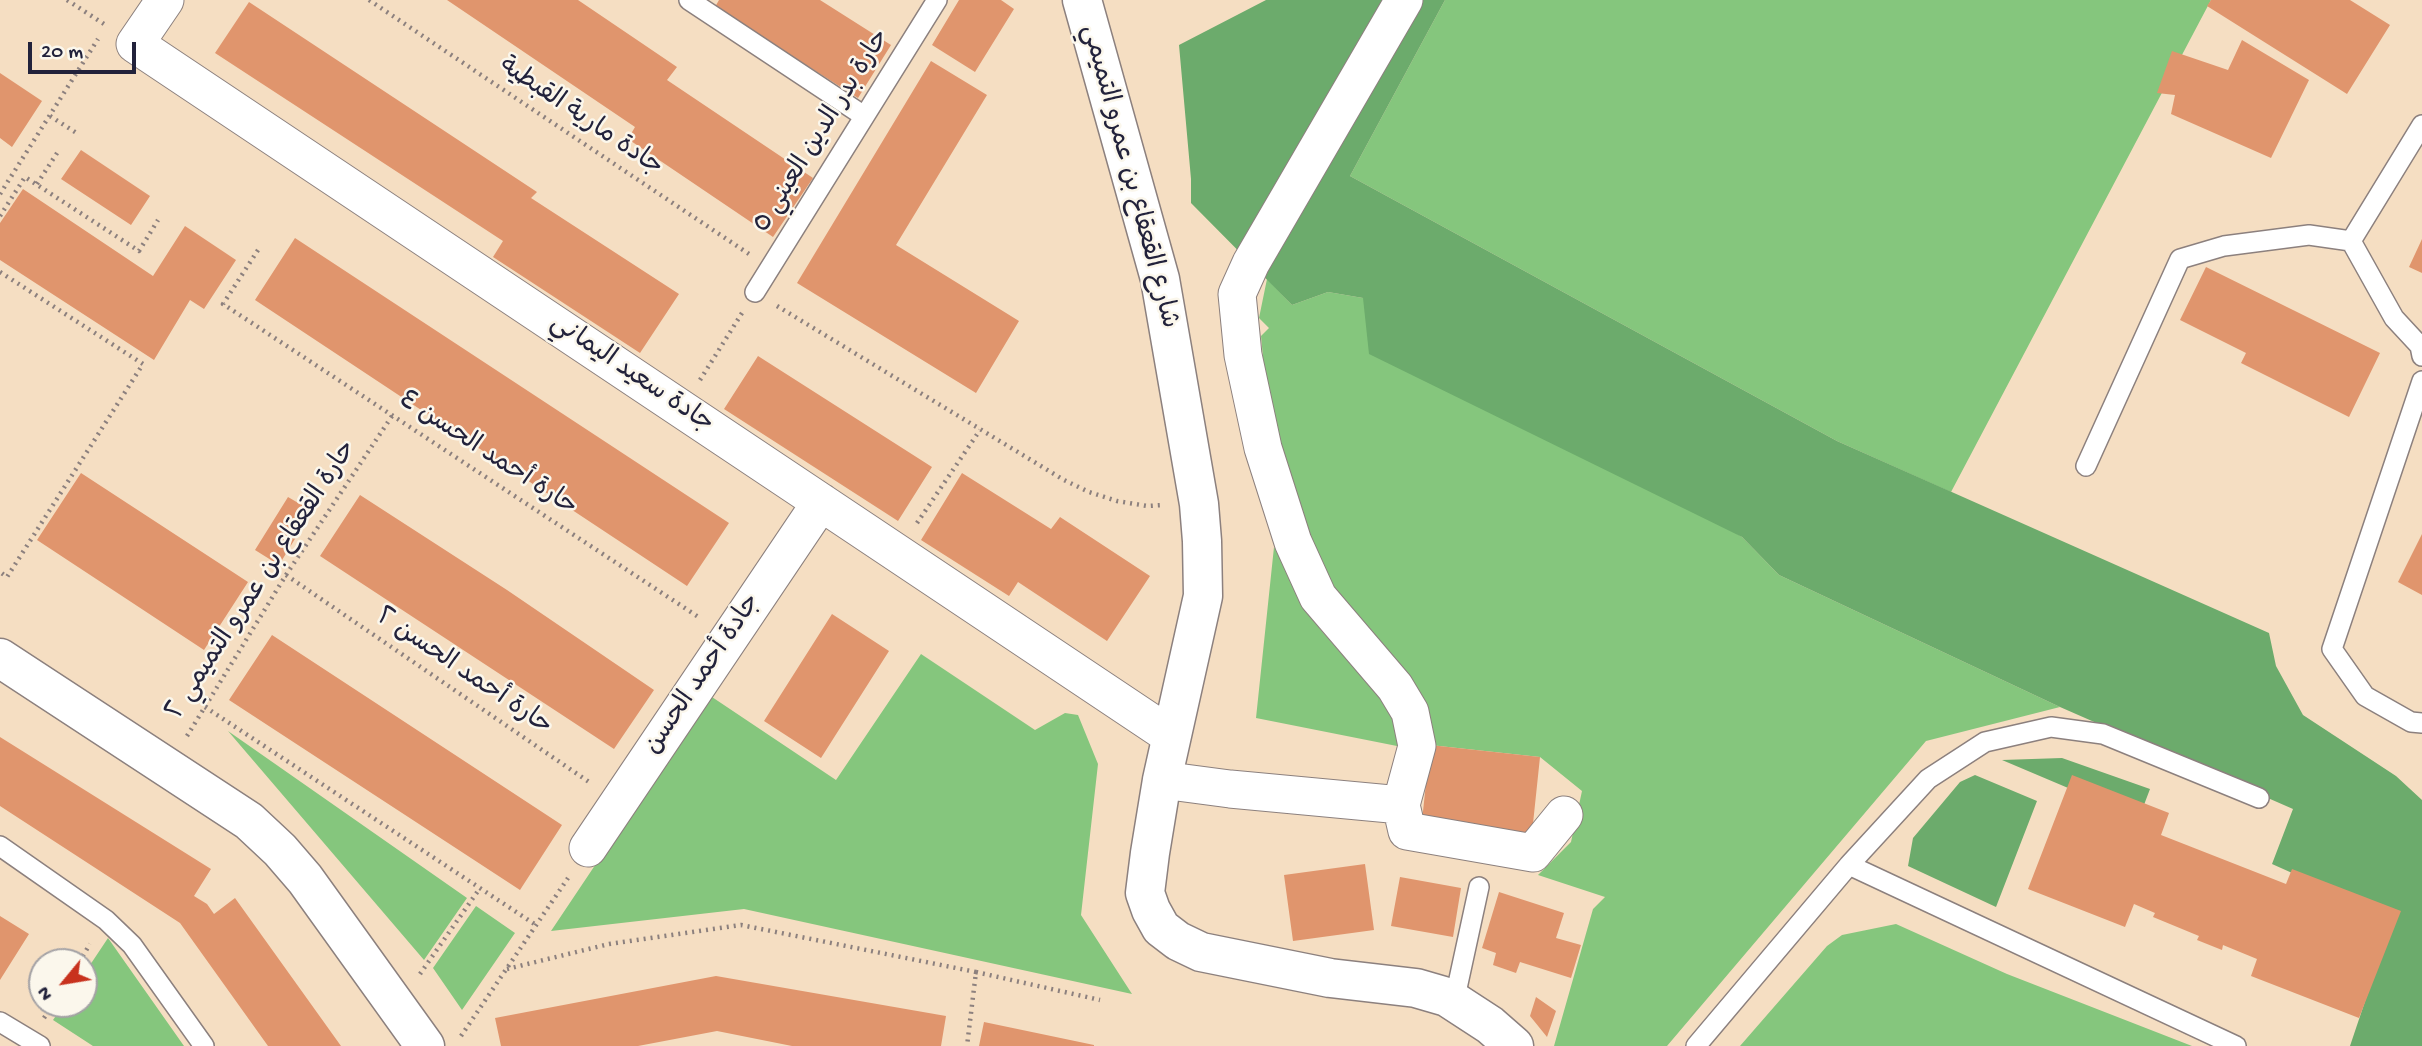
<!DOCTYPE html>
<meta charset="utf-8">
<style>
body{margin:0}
#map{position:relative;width:2422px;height:1046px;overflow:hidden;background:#f5dec2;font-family:"Gochi Hand",sans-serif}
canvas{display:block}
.north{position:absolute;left:28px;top:948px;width:70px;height:70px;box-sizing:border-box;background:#fbf7ec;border:2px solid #a4a2a5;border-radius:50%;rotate:240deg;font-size:19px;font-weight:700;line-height:28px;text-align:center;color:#22223b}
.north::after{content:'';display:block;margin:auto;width:24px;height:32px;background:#c8321e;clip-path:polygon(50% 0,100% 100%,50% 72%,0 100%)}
.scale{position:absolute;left:28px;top:42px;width:108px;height:32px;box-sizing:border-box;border:4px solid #22223b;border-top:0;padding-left:9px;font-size:21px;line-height:24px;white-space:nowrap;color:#22223b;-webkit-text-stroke:5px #fbf7ec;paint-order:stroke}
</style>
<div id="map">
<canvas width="2422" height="1046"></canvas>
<div class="north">N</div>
<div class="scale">20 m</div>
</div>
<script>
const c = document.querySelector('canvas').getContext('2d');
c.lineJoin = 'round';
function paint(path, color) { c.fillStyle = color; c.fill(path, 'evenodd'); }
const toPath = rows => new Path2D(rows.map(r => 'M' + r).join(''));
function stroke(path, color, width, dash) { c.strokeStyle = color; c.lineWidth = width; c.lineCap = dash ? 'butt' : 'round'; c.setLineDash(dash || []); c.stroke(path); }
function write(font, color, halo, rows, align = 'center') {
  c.font = font + ' "Gochi Hand","Playpen Sans Arabic",sans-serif'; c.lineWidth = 5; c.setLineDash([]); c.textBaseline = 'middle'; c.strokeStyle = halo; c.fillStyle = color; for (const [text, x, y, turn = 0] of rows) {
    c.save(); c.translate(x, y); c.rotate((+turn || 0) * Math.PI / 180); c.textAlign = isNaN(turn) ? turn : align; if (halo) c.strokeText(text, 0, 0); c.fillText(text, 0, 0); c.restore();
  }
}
paint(toPath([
 [1445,0,2211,0,1951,492,1837,441,1350,176],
 [1267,279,1292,305,1328,292,1363,298,1742,537,1779,575,2060,707,1926,741,1667,1046,1554,1046,1593,909,1605,897,1538,875,1571,842,1582,791,1540,757,1430,745,1327,592,1308,546,1266,389,1261,336,1269,328,1259,318],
 [1274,547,1320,629,1398,718,1402,747,1256,718],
 [921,654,1035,730,1065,713,1078,715,1098,764,1081,915,1132,994,744,909,551,931,709,695,836,780],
 [228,731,467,898,424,960],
 [476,906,515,933,462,1010,433,968],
 [1896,924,2007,974,2192,1046,1740,1046,1827,946,1842,935],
 [108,938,184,1046,93,1046,53,1020,64,1004,84,1004,84,974]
]), '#85c67d');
paint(toPath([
 [1266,0,1445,0,1350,176,1837,441,2269,633,2276,666,2303,715,2396,776,2422,800,2422,1046,2350,1046,2393,918,2272,864,2293,809,2060,707,1779,575,1742,537,1369,354,1363,298,1328,292,1292,305,1191,203,1191,179,1179,45],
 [2062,758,2150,789,2139,818,2002,760],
 [1975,775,2037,801,1996,907,1908,866,1913,838,1960,782]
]), '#6cab6c');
paint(toPath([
 [447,0,578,0,677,67,667,80,813,178,773,237,628,139,635,127],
 [719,0,820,0,891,45,858,98,715,7],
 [959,0,1001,0,1014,9,975,72,932,45],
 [2211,0,2350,0,2390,25,2347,94,2207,6],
 [249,2,537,192,531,198,679,294,640,353,493,257,503,241,215,53],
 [2242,40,2309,80,2271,158,2171,114,2175,95,2157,93,2172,51,2228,70],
 [931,61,987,95,896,245,1019,321,976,393,797,283],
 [0,73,42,101,12,147,0,138],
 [81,150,150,196,131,225,61,179],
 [23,189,153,276,185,226,236,260,204,309,190,300,154,360,0,260,0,223],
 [295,238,729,523,687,586,255,300],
 [2422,239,2422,273,2409,267],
 [2206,267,2380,353,2349,417,2241,363,2246,353,2180,320],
 [758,356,932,467,898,521,724,409],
 [81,473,248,582,204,650,37,540],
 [962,473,1051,529,1060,517,1150,576,1107,641,1018,582,1009,596,921,540],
 [360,495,507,590,654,690,614,749,320,556],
 [288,497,312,511,279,565,255,550],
 [2422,534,2422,595,2398,582],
 [832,614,889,651,821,758,764,721],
 [272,635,562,825,520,890,229,700],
 [0,737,211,869,194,896,207,904,214,914,235,898,341,1046,268,1046,180,923,0,806],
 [1430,745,1540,757,1532,833,1422,821],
 [2072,775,2169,813,2161,835,2286,884,2292,869,2401,911,2359,1018,2251,976,2257,959,2223,945,2222,950,2197,940,2199,936,2153,917,2155,913,2134,904,2125,927,2028,889],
 [1365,864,1374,930,1293,941,1284,875],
 [1400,877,1461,888,1453,937,1391,926],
 [1499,892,1564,913,1556,938,1581,945,1571,978,1520,962,1516,973,1493,965,1496,953,1482,948],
 [0,916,29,934,0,980],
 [716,976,946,1016,941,1046,792,1046,717,1031,638,1046,501,1046,495,1018],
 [1536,997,1556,1011,1547,1037,1530,1016],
 [984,1022,1094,1045,1094,1046,979,1046]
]), '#e0956d');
const service = toPath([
 [689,0,864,116],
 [2422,125,2351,241,2394,318,2420,346,2422,356],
 [755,292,937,0],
 [2422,381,2332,649,2365,696,2411,722,2422,723],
 [2086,466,2180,259,2224,246,2309,235,2351,241],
 [0,846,106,920,132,945,204,1046],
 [1849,865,1928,779,1985,742,2051,727,2103,734,2259,798],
 [1454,1002,1479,887],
 [0,1022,40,1046],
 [1696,1046,1849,865,2236,1046]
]);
const minor = toPath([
 [165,0,135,44,1171,736],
 [1404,0,1251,263,1237,294,1243,355,1263,448,1293,542,1318,597,1395,687,1410,712,1417,746,1401,805,1407,831,1533,853,1564,815],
 [1162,780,1230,789,1401,805],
 [588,848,821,502]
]);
const secondary = toPath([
 [1082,0,1160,279,1199,504,1202,541,1203,596,1162,780,1150,853,1145,893,1151,910,1161,928,1178,941,1201,952,1330,978,1416,988,1447,997,1490,1025,1514,1046],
 [0,658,249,821,280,850,305,879,425,1046]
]);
stroke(service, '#8c807e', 22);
stroke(minor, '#8c807e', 39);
stroke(secondary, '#8c807e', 41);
stroke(toPath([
 [67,0,104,24],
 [369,0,749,254],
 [50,116,78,134],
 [37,184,59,150],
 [0,194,98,39],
 [0,216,25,177,139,251,158,220],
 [258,250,223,304,700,618],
 [0,272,143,364,7,577,0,572],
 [777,306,1064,480,1089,492,1117,501,1147,506,1163,505],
 [700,380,742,313],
 [917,523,980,430],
 [286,575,589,782],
 [205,707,536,925],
 [187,736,286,575,392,416],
 [79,962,90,944],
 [507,969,609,944,741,925,976,972,967,1046],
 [976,972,1100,1000],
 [420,974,480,888],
 [44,1018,53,1004],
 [461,1036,568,878]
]), '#8c807e', 4.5, [2, 5]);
stroke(service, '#fff', 19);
stroke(minor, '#fff', 37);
stroke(secondary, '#fff', 38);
write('26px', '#22223b', '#fbf7ec', [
 ["جادة مارية القبطية",580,118,34],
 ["حارة بدر الدين العيني ٥",823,132,-58],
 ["شارع القعقاع بن عمرو التميمي",1128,177,75],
 ["جادة سعيد اليماني",631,375,34],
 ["حارة أحمد الحسن ٤",487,455,33],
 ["حارة القعقاع بن عمرو التميمي ٢",263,581,-57],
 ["حارة أحمد الحسن ٢",463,673,34],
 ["جادة أحمد الحسن",704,675,-56]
]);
</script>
